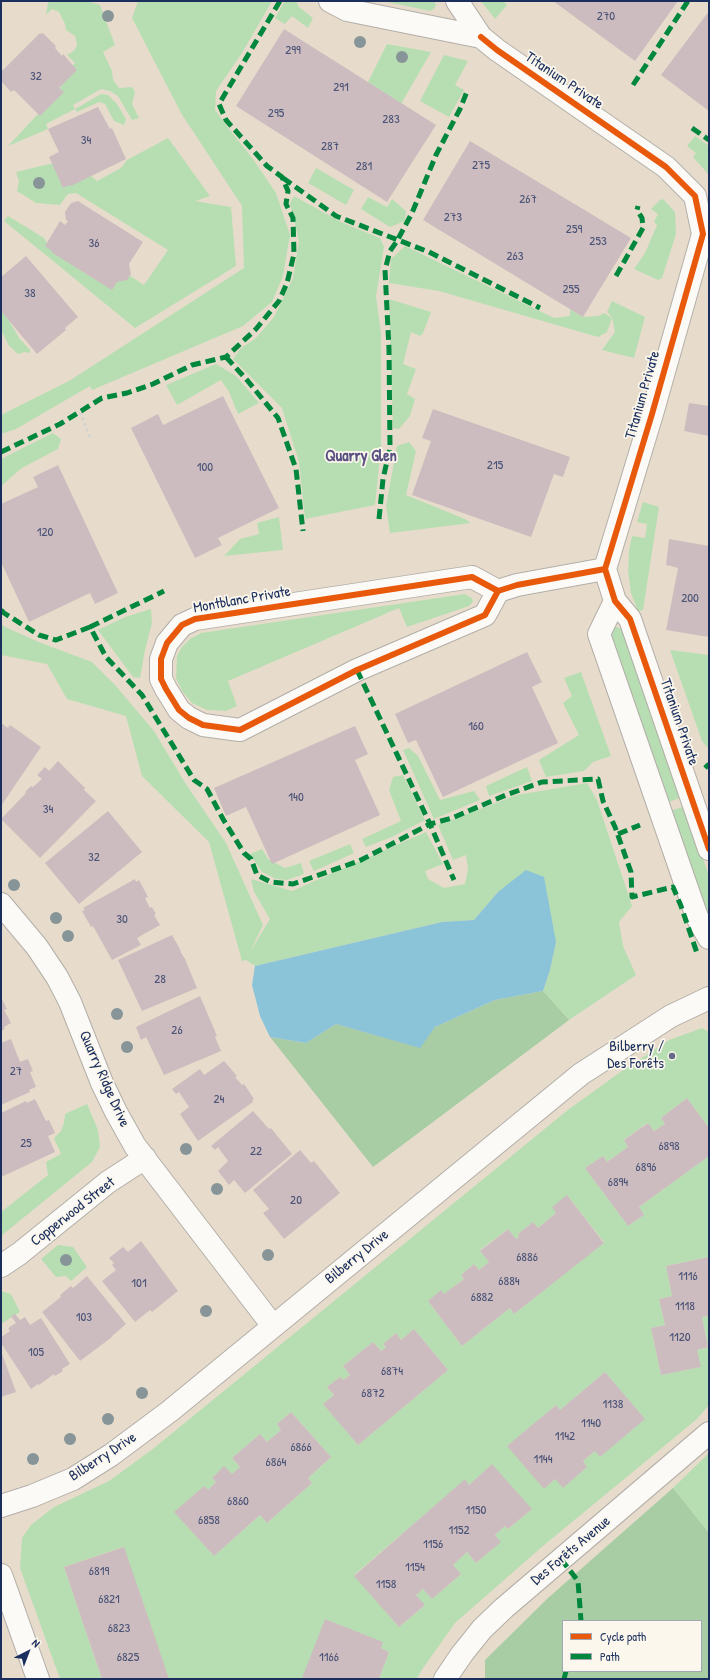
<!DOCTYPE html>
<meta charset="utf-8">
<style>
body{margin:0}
#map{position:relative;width:710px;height:1680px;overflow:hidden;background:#e7dccb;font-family:"Patrick Hand",sans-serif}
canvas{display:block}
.frame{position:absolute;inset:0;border:2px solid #1b2f5e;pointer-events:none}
.legend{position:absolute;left:562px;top:1620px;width:140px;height:52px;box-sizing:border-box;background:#fbf7ec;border:1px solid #a1a7b3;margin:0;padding:5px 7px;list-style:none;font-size:12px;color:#1b2f5e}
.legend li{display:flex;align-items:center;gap:8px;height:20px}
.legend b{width:20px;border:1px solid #a1a7b3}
.north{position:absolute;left:8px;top:1632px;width:40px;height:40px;-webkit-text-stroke:3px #fbf7ec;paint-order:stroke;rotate:42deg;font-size:11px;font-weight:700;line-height:16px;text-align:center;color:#1b2f5e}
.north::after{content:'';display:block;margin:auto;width:14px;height:18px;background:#1b2f5e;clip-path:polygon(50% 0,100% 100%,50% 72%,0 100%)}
</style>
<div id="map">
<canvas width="710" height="1680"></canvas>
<div class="frame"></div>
<ul class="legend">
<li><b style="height:5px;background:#e8590c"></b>Cycle path</li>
<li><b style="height:5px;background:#00873e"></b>Path</li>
</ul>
<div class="north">N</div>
</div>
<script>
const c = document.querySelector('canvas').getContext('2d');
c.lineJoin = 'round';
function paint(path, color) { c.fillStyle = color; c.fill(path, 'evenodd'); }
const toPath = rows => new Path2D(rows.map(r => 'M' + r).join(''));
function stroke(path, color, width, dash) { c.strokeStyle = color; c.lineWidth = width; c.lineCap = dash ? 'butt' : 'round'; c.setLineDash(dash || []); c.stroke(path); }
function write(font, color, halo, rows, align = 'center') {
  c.font = font + ' "Patrick Hand",sans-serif'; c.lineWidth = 3.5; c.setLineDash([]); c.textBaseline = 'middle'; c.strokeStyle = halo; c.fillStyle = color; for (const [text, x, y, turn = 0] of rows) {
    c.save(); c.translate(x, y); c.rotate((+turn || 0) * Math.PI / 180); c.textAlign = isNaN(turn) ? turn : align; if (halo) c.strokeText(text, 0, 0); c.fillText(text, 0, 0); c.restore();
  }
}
paint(toPath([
 [50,1,87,1,100,5,115,45,103,52,112,71,113,80,119,88,132,87,135,92,132,104,139,118,132,120,118,96,110,91,101,89,73,105,75,109,101,94,108,95,117,104,126,119,124,125,114,121,105,104,99,102,77,112,75,109,46,124,48,129,8,146,40,112,38,109,61,87,57,81,75,63,67,55,74,51,77,45,75,36,66,30,65,24,59,12,52,9,46,15,48,3],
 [138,1,272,1,242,53,216,91,215,110,233,134,253,159,276,193,290,235,283,276,272,302,243,326,92,390,90,386,16,429,1,434,1,415,69,381,244,268,242,206,181,113,132,18],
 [285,1,296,1,299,7,313,18,308,28,292,16,285,24,275,18],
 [383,1,434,1,436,5,434,9,430,11],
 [481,1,503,1,507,5,495,19],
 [387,44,431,52,401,104,368,82],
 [444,55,468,61,455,85,464,90,449,117,420,101],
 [695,136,709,146,709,175,693,157,696,153,687,146],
 [168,138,210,196,195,201,231,207,236,266,135,328,4,221,8,216,44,238,47,243,124,272,144,285,168,250,76,193,68,194,60,205,36,203,17,191,19,181,16,172,54,163,85,171,97,181,121,168,127,160],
 [316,168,354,190,346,205,308,183],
 [294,196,341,222,380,238,384,247,376,296,381,333,381,447,375,505,305,519,299,462,282,408,233,359,240,349,256,338,274,317,293,278,299,241,290,203],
 [368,197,387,207,392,199,406,211,405,221,390,227,361,209],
 [661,199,664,200,675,212,676,234,662,278,658,280,634,269,645,253,657,225,654,222,658,214,651,209],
 [405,246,554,318,570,316,570,309,583,317,599,316,604,313,612,318,607,332,598,337,439,291,389,283,391,259],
 [389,299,431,312,423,333,420,336,411,332,403,364,416,369,407,394,415,399,410,416,399,429,393,428],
 [612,301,645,317,634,358,602,350,615,332,612,317,607,312],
 [1,309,7,317,19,338,30,350,30,353,25,352,18,354,9,346,1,330],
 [216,364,236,376,259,403,238,414,229,392,221,380,177,405,166,385],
 [53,433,61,439,58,449,22,468,1,486,1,459],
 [409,442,416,451,406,495,465,519,471,523,390,533,386,506,397,446],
 [643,502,659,507,643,610,638,611,631,593,628,571,629,551,632,536,645,538,647,524,637,522],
 [279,517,283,550,224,556,240,539,259,534,257,523],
 [465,594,472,598,473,602,469,606,407,627,399,608,228,681,237,706,226,711,207,710,192,703,182,691,176,678,177,656,182,647,190,639,201,633],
 [151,609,152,623,145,650,140,678,133,677,98,630,125,617],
 [1,624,5,627,41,643,92,662,115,685,154,731,184,781,226,843,263,925,250,952,270,919,254,892,251,879,292,891,426,832,443,864,425,871,428,879,444,888,465,884,468,869,466,855,453,860,438,825,517,795,587,783,597,800,632,906,619,922,623,946,636,975,569,1020,543,991,550,970,556,942,498,892,474,920,442,922,255,966,246,960,242,961,209,842,142,776,126,716,67,699,47,664,1,655],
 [616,627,623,629,682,797,666,803,610,638,611,630],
 [670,650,709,655,709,749,702,741],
 [581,672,611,756,593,762,584,771,546,777,539,760,579,735,563,703,572,696,564,678],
 [409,748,418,756,440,800,474,791,480,800,434,819,403,750],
 [527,767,532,781,489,796,486,786],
 [403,775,425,820,392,837,366,847,362,839,401,821,389,790,393,777],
 [685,806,709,876,709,911,706,910,670,811],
 [350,844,354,853,314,871,309,861],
 [262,849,268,859,285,868,301,863,304,874,287,880,276,879,262,872,250,854],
 [702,1028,709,1032,709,1128,687,1098,661,1118,665,1124,654,1131,647,1123,624,1140,628,1147,607,1162,603,1156,585,1168,628,1226,644,1215,639,1207,709,1156,709,1257,666,1266,672,1296,659,1299,665,1325,651,1328,661,1375,700,1367,697,1350,708,1347,702,1317,709,1316,709,1405,697,1419,543,1546,455,1623,421,1671,417,1679,379,1679,389,1652,381,1648,302,1678,304,1679,169,1679,123,1547,64,1567,102,1679,60,1679,20,1568,22,1538,31,1525,54,1507,109,1481,154,1448,569,1109,619,1073,669,1040],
 [567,1195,604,1242,514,1314,510,1308,462,1346,428,1301,441,1291,444,1294,464,1279,461,1275,474,1264,479,1270,489,1262,480,1250,508,1229,516,1239,519,1237,518,1234,533,1222,538,1228,556,1213],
 [414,1329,448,1370,358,1445,324,1404,334,1395,327,1387,340,1377,343,1380,350,1375,343,1366,373,1342,381,1351,386,1347,383,1344,396,1333,401,1340],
 [605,1372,644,1419,595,1451,583,1461,587,1467,563,1487,555,1479,544,1488,508,1446,556,1405,560,1410],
 [291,1412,331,1457,308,1478,312,1483,267,1523,260,1515,214,1556,175,1512,204,1486,208,1490,216,1482,212,1478,224,1467,232,1474,240,1467,232,1458,260,1434,267,1442,281,1430,277,1424],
 [492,1465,531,1510,508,1529,505,1526,495,1535,500,1542,476,1563,467,1552,453,1565,461,1574,432,1599,423,1589,416,1595,424,1606,399,1627,354,1575,465,1480,469,1485],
 [87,1104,98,1130,100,1147,92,1162,1,1236,1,1212,48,1175,46,1162,61,1154,54,1138,61,1131,64,1123,65,1114],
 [58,1245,73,1247,87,1267,71,1281,66,1276,56,1277,41,1259],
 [1,1291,11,1294,20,1312,1,1324],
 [709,1453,709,1533,673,1488]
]), '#b7deb2');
paint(toPath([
 [543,991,569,1020,373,1167,270,1037,306,1043,336,1024,419,1047,435,1027,495,1000],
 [673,1488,709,1533,709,1679,485,1679,485,1660,548,1598],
 [563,1621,701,1621,701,1671,563,1671]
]), '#a8cca4');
paint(toPath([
 [526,870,544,877,556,942,550,970,543,991,495,1000,435,1027,420,1048,336,1024,306,1043,270,1037,260,1016,252,985,255,966,442,922,474,920,498,892]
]), '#8bc3d9');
paint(toPath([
 [553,1,678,1,635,61],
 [709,11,709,111,661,75],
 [284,29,436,125,387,202,236,106],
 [40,33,41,34,43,33,56,46,55,48,62,56,63,54,77,70,59,88,64,92,40,116,14,90,11,92,1,81,1,72],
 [98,107,110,129,112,128,126,159,71,186,70,185,63,188,49,157,59,152,48,129],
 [470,141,631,238,583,317,423,220],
 [78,201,143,242,129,264,131,274,127,280,117,282,112,290,51,252,52,251,45,246,60,221,65,225,68,221,66,220,65,212,71,203],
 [26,256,78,317,65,328,66,330,37,354,1,311,1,277],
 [223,396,279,508,218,538,222,545,195,558,131,428,158,414,163,425],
 [689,403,709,406,709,436,684,431],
 [433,409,570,457,563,477,554,474,531,537,412,495,431,441,422,438],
 [58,465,118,593,95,604,90,593,29,622,1,562,1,504,38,487,33,477],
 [669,539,709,546,709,637,666,630,678,568,666,565],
 [527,652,542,682,532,687,558,743,443,797,416,740,408,743,395,714],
 [1,723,8,728,10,725,41,747,1,806],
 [355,726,368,754,355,760,380,815,272,864,246,807,226,816,214,788],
 [58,761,85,788,84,790,96,801,40,858,1,819,26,793,25,792,31,786,33,787,42,779,37,775,45,767,49,771],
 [108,811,142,852,79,904,45,863],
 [135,879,136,882,139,880,148,897,145,898,150,908,152,907,156,914,154,915,160,925,137,938,141,945,112,960,93,926,91,927,82,911,85,910,83,908],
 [172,935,181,951,180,951,185,959,197,988,142,1011,118,960],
 [200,996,217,1036,215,1037,221,1051,164,1075,146,1037,141,1040,136,1027],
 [1,997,7,1009,4,1010,11,1023,4,1027,5,1029,1,1031],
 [11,1039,20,1062,28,1059,33,1071,30,1072,36,1087,29,1090,30,1092,1,1105,1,1043],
 [224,1061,237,1076,235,1077,242,1085,244,1084,254,1099,252,1101,253,1102,198,1141,180,1114,189,1107,179,1092,176,1094,172,1089,200,1069,204,1075],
 [687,1098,709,1128,709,1156,639,1207,644,1215,628,1226,585,1168,603,1156,607,1162,628,1147,624,1140,648,1123,654,1131,665,1124,661,1118],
 [35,1099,46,1121,49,1120,55,1133,48,1136,55,1152,1,1177,1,1113,26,1101,27,1103],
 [253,1111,269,1129,271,1128,292,1154,245,1193,234,1180,229,1185,218,1171,228,1161,218,1147,215,1150,211,1146],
 [300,1150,311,1163,314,1161,340,1193,284,1239,263,1213,269,1209,253,1190],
 [567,1195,604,1243,514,1314,510,1308,462,1346,428,1301,441,1290,444,1294,464,1279,461,1275,474,1264,479,1270,489,1262,480,1251,508,1229,516,1239,519,1237,518,1234,533,1222,538,1228,556,1213,552,1207],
 [141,1241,178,1291,152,1312,150,1310,135,1322,102,1281,116,1270,112,1265,114,1263,109,1258,123,1247,128,1252],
 [709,1257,709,1316,702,1317,708,1347,697,1350,701,1367,661,1375,651,1328,665,1325,659,1299,672,1296,666,1266],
 [87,1276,126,1324,111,1337,112,1337,80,1361,42,1312,61,1297,60,1295,71,1286,73,1288],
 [15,1314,20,1320,25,1317,30,1325,41,1318,70,1364,62,1369,63,1371,55,1376,54,1374,39,1385,38,1384,31,1389,1,1343,1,1337,10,1331,8,1328,16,1323,11,1316],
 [414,1329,448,1370,358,1445,323,1404,334,1395,327,1387,340,1377,343,1380,350,1375,343,1366,373,1342,381,1351,386,1347,383,1344,396,1333,401,1340],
 [1,1351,16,1392,1,1397],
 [605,1372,645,1419,600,1457,595,1451,583,1461,587,1467,563,1488,555,1479,544,1489,507,1446,556,1405,560,1410],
 [291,1412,331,1457,308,1478,312,1483,267,1523,260,1515,214,1556,174,1512,204,1486,208,1490,216,1482,212,1478,224,1466,232,1474,240,1467,232,1458,260,1434,267,1442,281,1430,277,1424],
 [492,1464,532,1509,508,1529,505,1526,495,1535,501,1542,476,1563,467,1552,453,1565,461,1574,432,1599,423,1589,416,1595,425,1605,399,1627,354,1576,465,1479,469,1485],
 [124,1547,144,1605,169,1679,102,1679,64,1567],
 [325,1619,383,1642,381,1648,389,1652,379,1679,302,1678]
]), '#cdbcbf');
const minor = toPath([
 [330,1,347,10,481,37,457,1],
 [481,37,497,50,666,167,695,196,703,234,652,414,605,569,615,601,630,619,709,849],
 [498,591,472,577,195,619,182,625,167,643,161,659,161,679,166,689,179,710,189,718,203,725,240,730,357,670,485,615,498,591,517,585,605,569],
 [615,601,599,634,697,917,709,938],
 [1,904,37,947,57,977,70,1002,102,1083,116,1112,135,1146,273,1326],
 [1,1266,19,1254,108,1182,145,1158],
 [1,1575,38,1679],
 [445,1679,462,1654,482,1629,504,1608,709,1433]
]);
const tertiary = toPath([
 [1,1506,32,1496,73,1479,111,1455,170,1411,581,1074,671,1016,709,998]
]);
stroke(minor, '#b3aea8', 24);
stroke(tertiary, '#b3aea8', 24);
stroke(toPath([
 [80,412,90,437]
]), '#d3d2d0', 2.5, [3, 3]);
stroke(minor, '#fbfaf7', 22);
stroke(tertiary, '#fbfaf7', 22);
stroke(toPath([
 [633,85,688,1],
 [692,128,709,140],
 [283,178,336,216,429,252,540,308],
 [616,276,643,228,642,218,637,210,638,206],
 [226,357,247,380,278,418,296,469,303,531],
 [1,452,60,424,102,398,127,393,153,384,192,365,226,357,256,329,279,301,287,283,294,254,293,218,286,204,288,191,282,177,267,166,226,120,219,104,280,1],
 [379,519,383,479,390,448,389,349,385,270,390,251,397,241,412,213,436,155,460,109,468,89],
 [1,610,4,613,39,635,56,640,90,627,106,657,142,695,194,780,207,789,223,819,244,853,251,859,257,875,271,882,293,884,359,861,430,824,452,818,506,795,542,782,598,779,603,801,615,827,631,872,632,897,673,887,681,906,698,956],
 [90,627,164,591],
 [357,670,430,824,454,880],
 [705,768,709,764],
 [618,834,640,825],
 [561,1559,578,1581,581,1621],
 [564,1679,566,1671]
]), '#00873e', 5, [10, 5]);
stroke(toPath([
 [481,37,497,50,666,167,695,196,703,234,652,414,605,569,615,601,630,619,709,849],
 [498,591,472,577,195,619,182,625,167,643,161,659,161,679,166,689,179,710,189,718,203,725,240,730,357,670,485,615,498,591,517,585,605,569]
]), '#e8590c', 6);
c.fillStyle = '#879598';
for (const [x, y] of [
 [108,16],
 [360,42],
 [402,57],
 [39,183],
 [14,885],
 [56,918],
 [68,936],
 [117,1014],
 [127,1047],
 [186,1149],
 [217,1189],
 [268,1255],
 [66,1260],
 [206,1311],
 [142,1393],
 [108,1419],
 [70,1439],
 [33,1459]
]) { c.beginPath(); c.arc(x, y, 6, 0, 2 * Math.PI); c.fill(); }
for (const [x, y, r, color] of [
 [672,1056,4,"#626c84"]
]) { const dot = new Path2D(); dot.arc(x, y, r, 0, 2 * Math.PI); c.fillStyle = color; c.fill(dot); stroke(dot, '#fbf7ec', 1.5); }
write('13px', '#485276', null, [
 ["270",606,17],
 ["299",293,51],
 ["32",36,77],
 ["291",341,88],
 ["295",276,114],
 ["283",391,120],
 ["34",86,141],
 ["287",330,147],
 ["275",481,166],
 ["281",364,167],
 ["267",528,200],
 ["273",453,218],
 ["259",574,230],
 ["253",598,242],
 ["36",94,244],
 ["263",515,257],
 ["255",571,290],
 ["38",30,294],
 ["215",495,466],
 ["100",205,468],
 ["120",45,533],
 ["200",690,599],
 ["160",476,727],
 ["140",296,798],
 ["34",48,810],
 ["32",94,858],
 ["30",122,920],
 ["28",160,980],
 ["26",177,1031],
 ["27",16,1072],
 ["24",219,1100],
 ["25",26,1144],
 ["6898",669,1147],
 ["22",256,1152],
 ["6896",646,1168],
 ["6894",618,1183],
 ["20",296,1201],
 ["6886",527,1258],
 ["1116",688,1277],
 ["6884",509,1282],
 ["101",139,1284],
 ["6882",482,1298],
 ["1118",685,1307],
 ["103",84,1318],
 ["1120",680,1338],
 ["105",36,1353],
 ["6874",392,1372],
 ["6872",373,1394],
 ["1138",613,1405],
 ["1140",591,1424],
 ["1142",565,1437],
 ["6866",301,1448],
 ["1144",543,1460],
 ["6864",276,1463],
 ["6860",238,1502],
 ["1150",476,1511],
 ["6858",209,1521],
 ["1152",459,1531],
 ["1156",433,1545],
 ["1154",415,1568],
 ["6819",99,1572],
 ["1158",386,1585],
 ["6821",109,1600],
 ["6823",119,1629],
 ["6825",128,1658],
 ["1166",329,1658]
]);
write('15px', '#1b2f5e', '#fbf7ec', [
 ["Titanium Private",564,81,34],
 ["Titanium Private",643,395,-74],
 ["Montblanc Private",242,600,-10],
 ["Titanium Private",679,722,71],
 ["Quarry Ridge Drive",104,1079,66],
 ["Copperwood Street",73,1212,-38],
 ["Bilberry Drive",357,1257,-39],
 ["Bilberry Drive",103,1457,-33],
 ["Des Forêts Avenue",571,1551,-40]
]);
write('15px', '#1b2f5e', '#fbf7ec', [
 ["Bilberry /",664,1047],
 ["Des Forêts",664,1064]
], 'right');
write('bold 16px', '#585182', '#fbf7ec', [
 ["Quarry Glen",361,457]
]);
</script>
